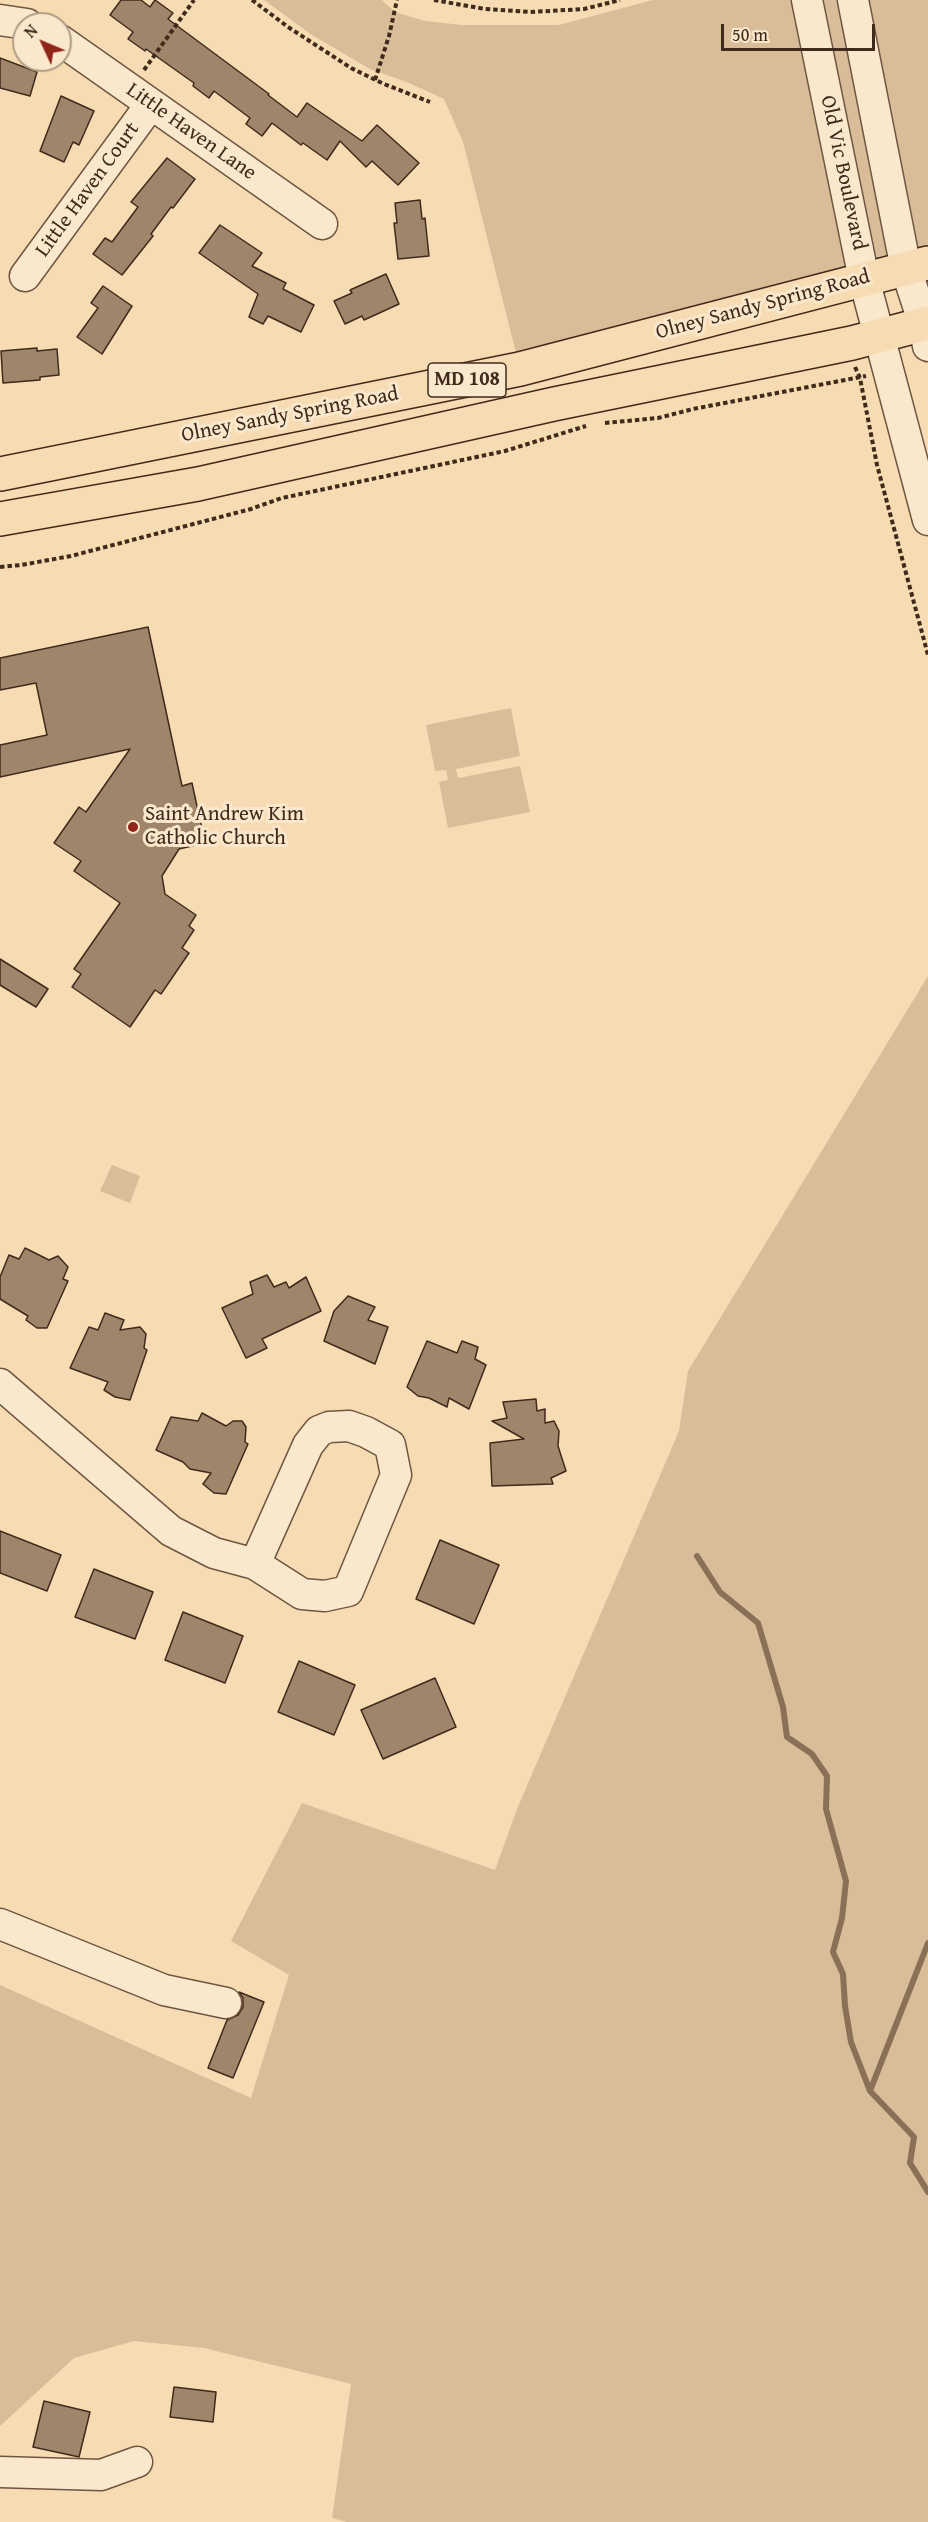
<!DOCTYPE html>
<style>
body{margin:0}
#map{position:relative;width:928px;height:2522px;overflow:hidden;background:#f7dbb2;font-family:"Gentium Book Plus",serif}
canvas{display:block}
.north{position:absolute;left:12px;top:12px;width:60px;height:60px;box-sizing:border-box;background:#fae8cd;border:2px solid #b09c86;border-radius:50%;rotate:314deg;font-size:16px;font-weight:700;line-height:24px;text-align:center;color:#402a1c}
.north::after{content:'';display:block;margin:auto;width:21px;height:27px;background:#8f2418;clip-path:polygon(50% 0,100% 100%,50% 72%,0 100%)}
.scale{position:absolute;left:721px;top:24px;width:154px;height:27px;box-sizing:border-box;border:3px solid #402a1c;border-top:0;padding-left:8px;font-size:18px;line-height:21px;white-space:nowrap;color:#402a1c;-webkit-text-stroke:4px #fae8cd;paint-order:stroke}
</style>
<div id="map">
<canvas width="928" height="2522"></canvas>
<div class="north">N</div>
<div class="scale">50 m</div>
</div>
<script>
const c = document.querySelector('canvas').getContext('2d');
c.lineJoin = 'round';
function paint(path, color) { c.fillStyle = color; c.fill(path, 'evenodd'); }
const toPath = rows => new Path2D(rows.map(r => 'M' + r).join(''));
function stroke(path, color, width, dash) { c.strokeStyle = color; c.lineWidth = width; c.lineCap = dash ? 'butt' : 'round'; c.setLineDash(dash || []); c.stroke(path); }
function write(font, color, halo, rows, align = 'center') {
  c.font = font + ' "Gentium Book Plus",serif'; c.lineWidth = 6; c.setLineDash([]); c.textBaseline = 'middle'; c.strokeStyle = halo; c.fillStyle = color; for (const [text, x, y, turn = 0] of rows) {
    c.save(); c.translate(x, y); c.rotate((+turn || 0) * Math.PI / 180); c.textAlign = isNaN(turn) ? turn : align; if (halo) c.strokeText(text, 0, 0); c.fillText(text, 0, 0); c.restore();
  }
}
paint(toPath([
 [264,0,382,0,395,12,425,21,462,25,559,25,653,0,928,0,928,263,520,369,463,142,444,99,409,83,370,69,312,35],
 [511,708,520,756,456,769,458,778,520,766,530,812,448,828,439,782,448,780,446,770,435,771,426,725],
 [928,976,928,2522,347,2522,332,2518,351,2384,204,2348,134,2341,74,2358,0,2426,0,1985,251,2098,289,1975,231,1941,302,1803,495,1870,517,1809,679,1431,688,1371],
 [112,1165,140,1176,130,1203,100,1191]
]), '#d8bd98');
stroke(toPath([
 [697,1556,720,1592,758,1623,783,1707,787,1737,812,1754,827,1776,826,1809,846,1881,842,1918,833,1952,843,1974,845,2006,851,2042,870,2091],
 [928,1943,870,2091,914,2137,910,2163,928,2192]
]), '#897057', 6);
const building = toPath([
 [121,0,141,0,150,7,155,0,173,13,168,19,269,94,268,95,297,117,307,103,362,141,377,125,419,163,398,185,372,161,366,167,340,141,327,160,303,143,301,145,272,123,262,136,246,124,250,118,214,91,209,98,193,86,194,83,146,49,145,51,128,39,133,32,110,15,121,0],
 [0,58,37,72,30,96,0,88,0,58],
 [61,96,94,111,79,145,73,142,64,162,40,151,61,96],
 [167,158,195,179,173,208,171,207,151,234,153,236,122,275,93,254,105,238,112,242,138,207,131,202,167,158],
 [420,200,422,219,425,218,429,256,398,259,394,223,397,223,395,203,420,200],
 [220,225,262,253,252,266,286,283,283,289,314,305,301,332,268,316,263,324,249,317,258,294,199,253,220,225],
 [386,274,399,304,364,320,362,316,345,324,334,301,352,293,350,290,386,274],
 [103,286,132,306,102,354,77,337,98,308,91,303,103,286],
 [37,348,37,351,57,349,59,375,40,377,40,380,3,383,1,351,37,348],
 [148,627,182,786,192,783,205,843,179,849,162,876,165,894,196,915,189,926,194,930,182,948,189,953,161,994,155,990,130,1027,72,987,81,974,74,969,120,903,74,871,81,861,54,843,79,807,86,812,130,749,0,777,0,745,47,735,36,683,0,690,0,658,148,627],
 [0,959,48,989,36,1007,0,985,0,959],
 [25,1248,49,1260,58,1256,68,1267,63,1279,68,1281,47,1328,37,1328,26,1320,28,1316,0,1299,0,1277,9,1255,19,1259,25,1248],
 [267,1275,274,1287,286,1282,289,1288,306,1277,321,1311,262,1339,267,1348,246,1358,222,1308,253,1294,250,1282,267,1275],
 [348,1296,375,1307,368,1320,388,1327,375,1364,324,1341,334,1311,348,1296],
 [105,1313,124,1320,120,1330,140,1327,146,1334,144,1348,147,1350,130,1400,115,1397,104,1390,108,1382,70,1368,89,1327,98,1330,105,1313],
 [427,1341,457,1353,462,1341,478,1347,475,1359,486,1365,469,1409,449,1398,447,1407,429,1398,418,1396,407,1387,427,1341],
 [536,1399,537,1411,545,1409,545,1423,554,1421,559,1431,558,1446,566,1471,551,1478,553,1484,492,1486,490,1443,524,1439,492,1421,507,1418,503,1402,536,1399],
 [202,1413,226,1426,233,1421,242,1421,246,1427,245,1442,248,1444,226,1494,214,1493,203,1484,211,1473,190,1469,183,1462,156,1450,171,1417,198,1421,202,1413],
 [0,1531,61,1555,47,1591,0,1573,0,1531],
 [440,1540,499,1565,474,1624,416,1599,440,1540],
 [94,1569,153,1592,135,1639,75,1617,94,1569],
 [183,1612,243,1636,225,1683,165,1660,183,1612],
 [299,1661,355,1685,334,1735,278,1712,299,1661],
 [435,1678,456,1727,383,1759,361,1710,435,1678],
 [239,1992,264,2002,233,2078,208,2068,227,2020,238,2015,243,2007,243,1998,239,1992],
 [174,2387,216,2392,213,2422,170,2417,174,2387],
 [44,2401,90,2412,79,2457,33,2447,44,2401]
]);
paint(building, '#9f866a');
stroke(building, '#402a1c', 1.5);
const minor = toPath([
 [807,0,864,279,928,520],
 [853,0,906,269,924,324,928,346],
 [0,20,27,24],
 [60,40,322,224],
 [25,276,151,104],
 [0,1384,171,1531,214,1553,255,1564,302,1594,325,1596,348,1591,396,1475,390,1445,366,1432,349,1426,329,1427,319,1431,308,1445,255,1564],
 [0,1924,164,1990,226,2003],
 [0,2472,101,2475,137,2462]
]);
const major = toPath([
 [0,474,520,369,928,263],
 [0,519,198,484,554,404,852,343,928,323]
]);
stroke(minor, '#6e5642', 33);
stroke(major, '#402a1c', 36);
stroke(toPath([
 [252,0,288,27,351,68,384,84,430,102],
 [434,0,485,9,530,12,584,9,620,0],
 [144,70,194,0],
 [375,80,389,36,397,0],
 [855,367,860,378,877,465,928,655],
 [605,423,658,418,693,409,866,376],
 [0,567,21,565,71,556,251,509,282,498,505,451,586,426]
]), '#402a1c', 4, [4.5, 3]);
stroke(minor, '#fae8cd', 30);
stroke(major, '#f7dbb2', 33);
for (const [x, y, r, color] of [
 [133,827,6,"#8f2418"]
]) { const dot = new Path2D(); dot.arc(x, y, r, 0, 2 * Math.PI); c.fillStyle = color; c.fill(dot); stroke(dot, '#fae8cd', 2); }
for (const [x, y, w] of [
 [467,380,78]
]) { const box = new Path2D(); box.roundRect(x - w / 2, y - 17, w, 34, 4.5); c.fillStyle = '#fae8cd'; c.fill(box); stroke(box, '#402a1c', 1.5); }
write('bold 20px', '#402a1c', null, [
 ["MD 108",467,380]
]);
write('21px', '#402a1c', '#fae8cd', [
 ["Little Haven Lane",191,132,35],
 ["Old Vic Boulevard",843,173,78],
 ["Little Haven Court",88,190,-54],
 ["Olney Sandy Spring Road",763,305,-15],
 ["Olney Sandy Spring Road",290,415,-11]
]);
write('21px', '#402a1c', '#fae8cd', [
 ["Saint Andrew Kim",145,815],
 ["Catholic Church",145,839]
], 'left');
</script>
